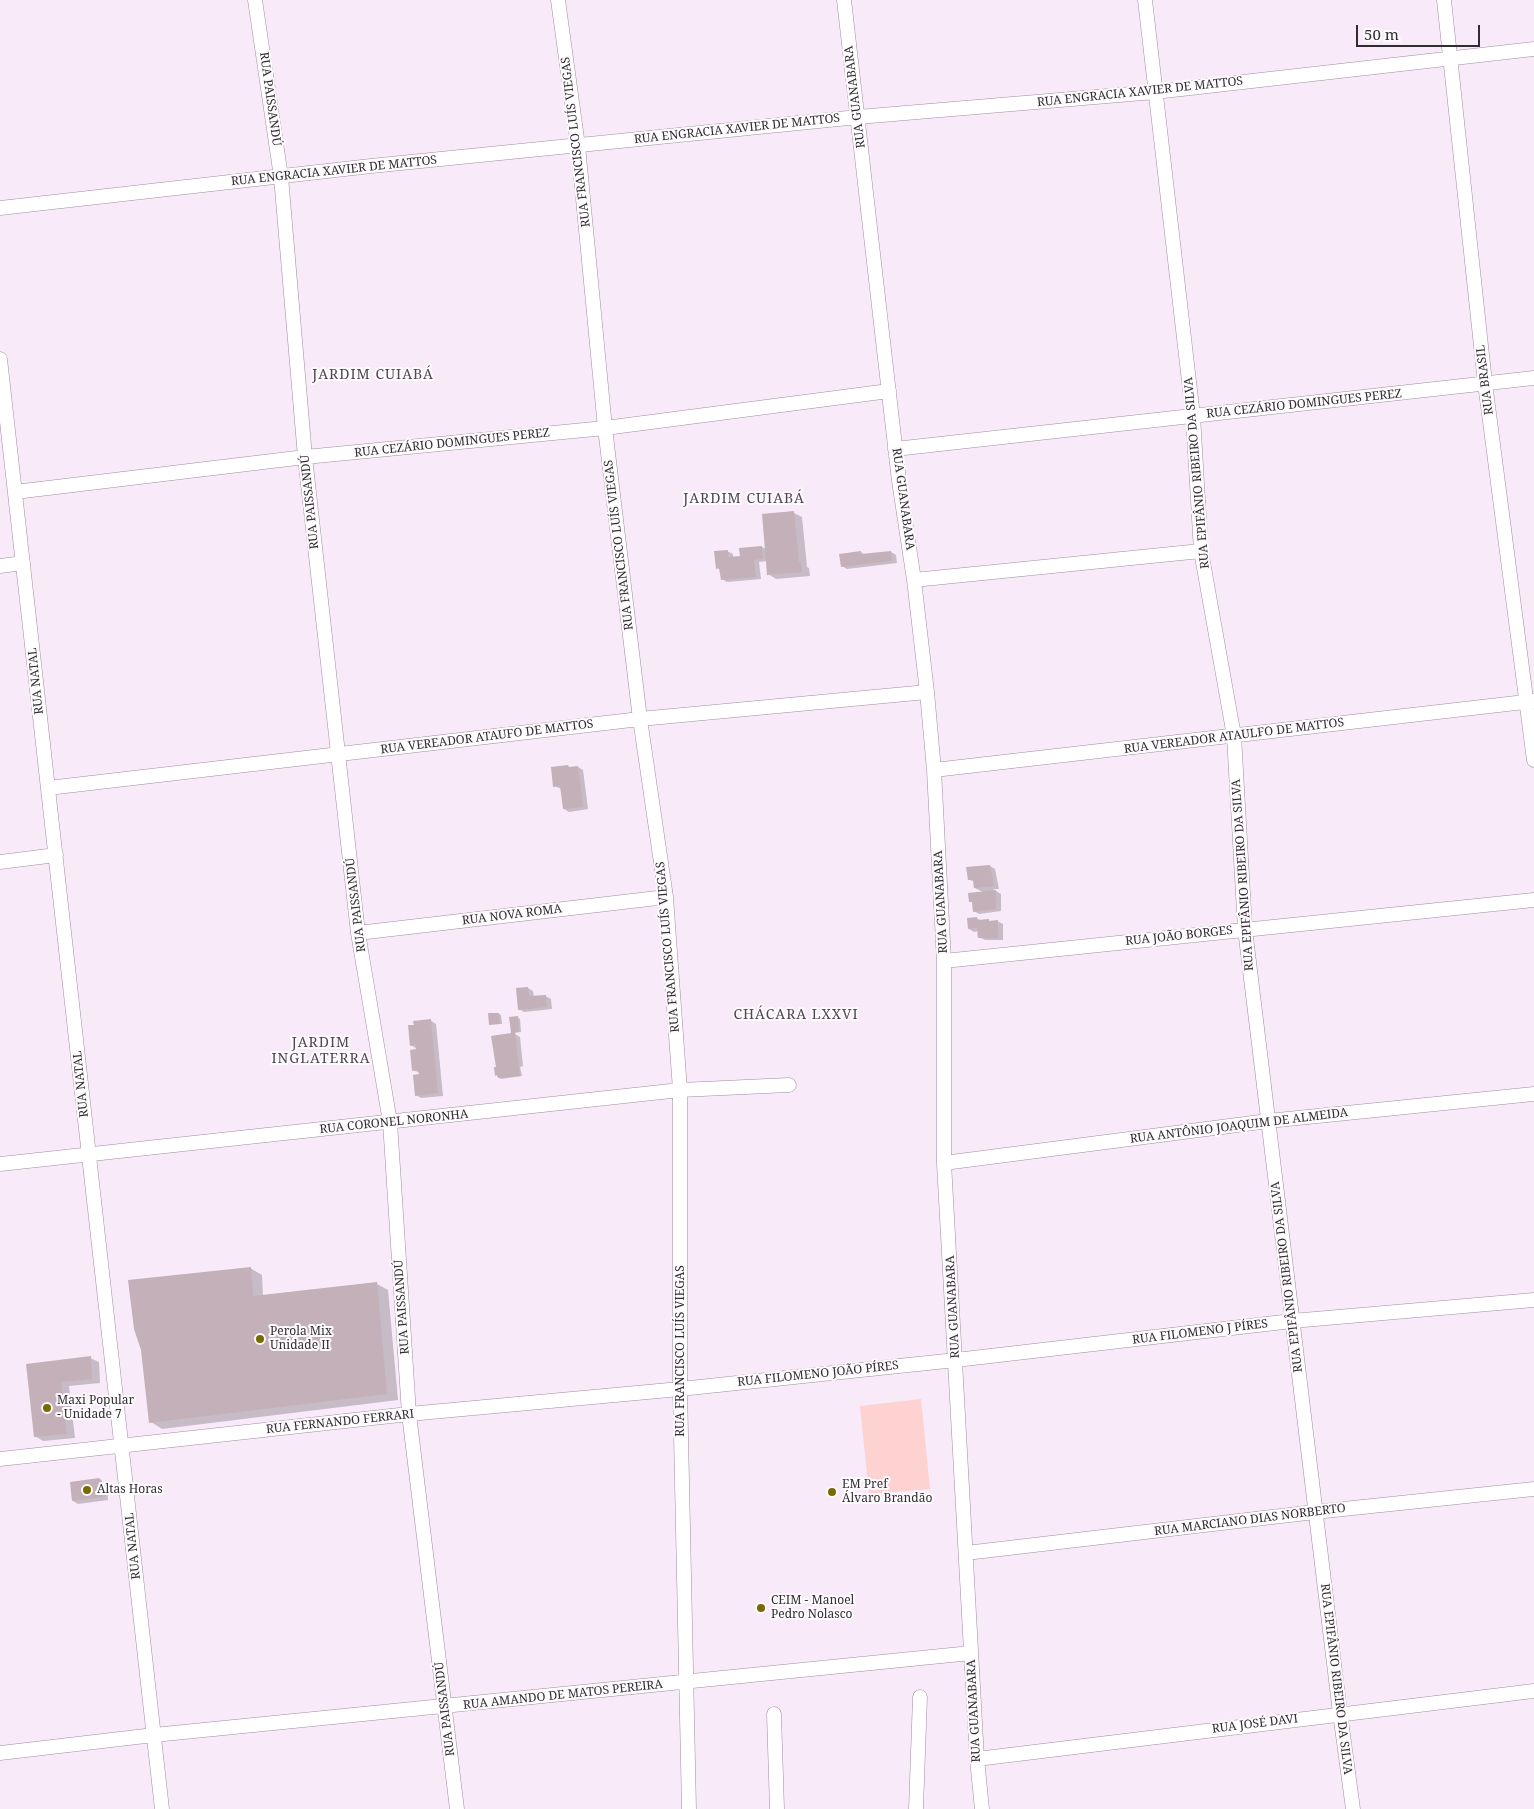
<!DOCTYPE html>
<meta charset="utf-8">
<style>
body{margin:0}
#map{position:relative;width:1534px;height:1809px;overflow:hidden;background:#f8eaf8;font-family:"Noto Serif",serif}
canvas{display:block}
.scale{position:absolute;left:1356px;top:25px;width:124px;height:22px;box-sizing:border-box;border:2px solid #312c31;border-top:0;padding-left:6px;font-size:15px;line-height:18px;white-space:nowrap;color:#312c31;-webkit-text-stroke:4px #fefbfe;paint-order:stroke}
</style>
<div id="map">
<canvas width="1534" height="1809"></canvas>
<div class="scale">50 m</div>
</div>
<script>
const c = document.querySelector('canvas').getContext('2d');
c.lineJoin = 'round';
function paint(path, color) { c.fillStyle = color; c.fill(path, 'evenodd'); }
const toPath = rows => new Path2D(rows.map(r => 'M' + r).join(''));
function stroke(path, color, width, dash) { c.strokeStyle = color; c.lineWidth = width; c.lineCap = dash ? 'butt' : 'round'; c.setLineDash(dash || []); c.stroke(path); }
function write(font, color, halo, rows, align = 'center') {
  c.font = font + ' "Noto Serif",serif'; c.lineWidth = 4; c.setLineDash([]); c.textBaseline = 'middle'; c.strokeStyle = halo; c.fillStyle = color; for (const [text, x, y, turn = 0] of rows) {
    c.save(); c.translate(x, y); c.rotate((+turn || 0) * Math.PI / 180); c.textAlign = isNaN(turn) ? turn : align; if (halo) c.strokeText(text, 0, 0); c.fillText(text, 0, 0); c.restore();
  }
}
paint(toPath([
 [921,1399,930,1489,869,1494,860,1406]
]), '#fdd2d1');
paint(toPath([
 [794,513,802,517,807,567,809,568,810,576,776,579,768,574,767,561,759,562,761,579,727,582,722,579,721,570,717,568,727,551,733,554,733,557,741,557,762,547,766,549],
 [861,552,865,555,891,552,896,555,897,563,847,569,842,566],
 [578,767,583,770,588,809,569,812,564,809,562,789,554,786],
 [990,866,995,869,999,889,993,889,1001,894,1001,911,979,914,974,911,973,903,970,901,983,892,975,888,974,882,969,879],
 [977,918,981,921,997,921,1003,924,1003,940,985,940,979,937,979,931,974,932,969,929],
 [528,988,533,991,534,997,545,996,551,999,552,1009,524,1012,519,1009],
 [499,1014,501,1015,502,1024,490,1024],
 [517,1017,520,1019,521,1032,514,1033],
 [430,1020,436,1024,443,1096,421,1098,416,1095,420,1073,413,1070,417,1049,411,1045,415,1026],
 [515,1034,520,1037,523,1066,520,1067,522,1076,501,1079,496,1075],
 [250,1268,262,1275,263,1296,377,1284,388,1290,398,1400,162,1429,151,1422],
 [90,1358,99,1362,100,1383,69,1386,75,1438,43,1441,35,1436,28,1365],
 [98,1480,107,1485,108,1500,78,1504,73,1501]
]), '#0003');
paint(toPath([
 [794,511,799,562,801,562,802,572,767,575,762,514],
 [762,546,763,559,754,560,756,577,721,580,719,568,716,569,714,551,728,550,728,557,740,556,739,548],
 [861,551,861,554,891,551,892,561,841,567,839,554],
 [568,765,569,767,578,766,583,807,563,809,560,786,553,787,551,767],
 [990,865,994,886,974,888,973,880,968,880,966,867],
 [996,890,996,909,973,912,972,902,969,902,968,893],
 [977,917,977,920,989,919,989,921,998,920,998,938,978,938,977,928,968,929,967,918],
 [528,987,529,996,546,995,547,1007,518,1010,516,988],
 [488,1013,499,1013,500,1024,489,1025],
 [518,1016,519,1032,515,1032,520,1076,498,1078,497,1075,495,1076,494,1067,496,1067,491,1036,511,1033,509,1017],
 [431,1019,438,1093,415,1096,413,1075,419,1074,418,1070,412,1071,410,1050,416,1049,416,1045,410,1046,408,1025,414,1025,413,1021],
 [251,1267,253,1296,377,1282,387,1394,149,1423,141,1350,134,1329,128,1280],
 [91,1356,92,1379,61,1382,67,1434,34,1437,26,1364],
 [99,1478,102,1481,103,1497,72,1501,70,1482]
]), '#c3b0b8');
const street = toPath([
 [255,0,281,177,305,457,358,933,390,1122,409,1414,457,1809],
 [558,0,578,146,605,428,640,719,666,897,680,1090,680,1389,689,1809],
 [844,0,899,481,914,580,927,692,934,770,944,961,944,1163,977,1759,982,1809],
 [1145,0,1193,416,1201,551,1234,736,1245,929,1340,1713,1353,1809],
 [1444,0,1485,383,1534,760],
 [0,208,371,166,858,117,1155,92,1534,49],
 [0,359,162,1809],
 [895,449,1534,378],
 [15,492,305,457,605,428,889,391],
 [0,566,23,563],
 [914,580,1201,551],
 [934,770,1534,701],
 [48,788,640,719,927,692],
 [0,862,56,855],
 [358,933,666,897],
 [944,961,1534,900],
 [944,1163,1268,1121,1534,1094],
 [0,1164,680,1090,789,1085],
 [0,1459,409,1414,680,1389,956,1360,1292,1321,1534,1300],
 [966,1553,1315,1512,1534,1489],
 [774,1714,777,1809],
 [0,1753,154,1735,971,1653],
 [977,1759,1534,1691],
 [916,1809,920,1697]
]);
stroke(street, '#9c8f9c', 15);
stroke(street, '#fff', 14);
for (const [x, y, r, color] of [
 [260,1339,5,"#786900"],
 [47,1408,5,"#786900"],
 [87,1490,5,"#786900"],
 [832,1492,5,"#786900"],
 [761,1608,5,"#786900"]
]) { const dot = new Path2D(); dot.arc(x, y, r, 0, 2 * Math.PI); c.fillStyle = color; c.fill(dot); stroke(dot, '#fefbfe', 2); }
write('12px', '#312c31', '#fefbfe', [
 ["RUA ENGRACIA XAVIER DE MATTOS",1140,92,-6],
 ["RUA GUANABARA",855,97,-97],
 ["RUA PAISSANDÚ",270,99,82],
 ["RUA ENGRACIA XAVIER DE MATTOS",737,129,-6],
 ["RUA FRANCISCO LUÍS VIEGAS",576,142,-97],
 ["RUA ENGRACIA XAVIER DE MATTOS",334,171,-6],
 ["RUA BRASIL",1485,380,-97],
 ["RUA CEZÁRIO DOMINGUES PEREZ",1304,404,-6],
 ["RUA CEZÁRIO DOMINGUES PEREZ",452,443,-6],
 ["RUA EPIFÂNIO RIBEIRO DA SILVA",1197,473,-95],
 ["RUA GUANABARA",903,499,82],
 ["RUA PAISSANDÚ",310,502,-96],
 ["RUA FRANCISCO LUÍS VIEGAS",619,545,-97],
 ["RUA NATAL",36,681,-96],
 ["RUA VEREADOR ATAULFO DE MATTOS",1234,736,-7],
 ["RUA VEREADOR ATAUFO DE MATTOS",487,737,-7],
 ["RUA EPIFÂNIO RIBEIRO DA SILVA",1243,875,-94],
 ["RUA GUANABARA",941,902,-93],
 ["RUA PAISSANDÚ",356,905,-97],
 ["RUA NOVA ROMA",512,915,-7],
 ["RUA JOÃO BORGES",1179,936,-6],
 ["RUA FRANCISCO LUÍS VIEGAS",668,947,-95],
 ["RUA NATAL",81,1084,-96],
 ["RUA CORONEL NORONHA",394,1122,-6],
 ["RUA ANTÔNIO JOAQUIM DE ALMEIDA",1239,1126,-7],
 ["RUA EPIFÂNIO RIBEIRO DA SILVA",1287,1277,-97],
 ["RUA PAISSANDÚ",402,1307,-94],
 ["RUA GUANABARA",953,1307,-93],
 ["RUA FILOMENO J PÍRES",1200,1332,-7],
 ["RUA FRANCISCO LUÍS VIEGAS",681,1351,-90],
 ["RUA FILOMENO JOÃO PÍRES",818,1374,-6],
 ["RUA FERNANDO FERRARI",340,1422,-6],
 ["RUA MARCIANO DIAS NORBERTO",1250,1520,-7],
 ["RUA NATAL",133,1546,-96],
 ["RUA EPIFÂNIO RIBEIRO DA SILVA",1336,1679,83],
 ["RUA AMANDO DE MATOS PEREIRA",563,1695,-6],
 ["RUA PAISSANDÚ",445,1709,-97],
 ["RUA GUANABARA",974,1711,-93],
 ["RUA JOSÉ DAVI",1255,1724,-7]
]);
write('12px', '#312c31', '#fefbfe', [
 ["Perola Mix",270,1332],
 ["Unidade II",270,1346],
 ["Maxi Popular",57,1401],
 ["- Unidade 7",57,1415],
 ["EM Pref",842,1485],
 ["Álvaro Brandão",842,1499],
 ["Altas Horas",97,1490],
 ["CEIM - Manoel",771,1601],
 ["Pedro Nolasco",771,1615]
], 'left');
c.letterSpacing = '1px';
write('14px', '#514551', '#fefbfe', [
 ["JARDIM CUIABÁ",373,375],
 ["JARDIM CUIABÁ",744,499],
 ["CHÁCARA LXXVI",796,1015],
 ["JARDIM",321,1043],
 ["INGLATERRA",321,1059]
]);
c.letterSpacing = '0px';
</script>
